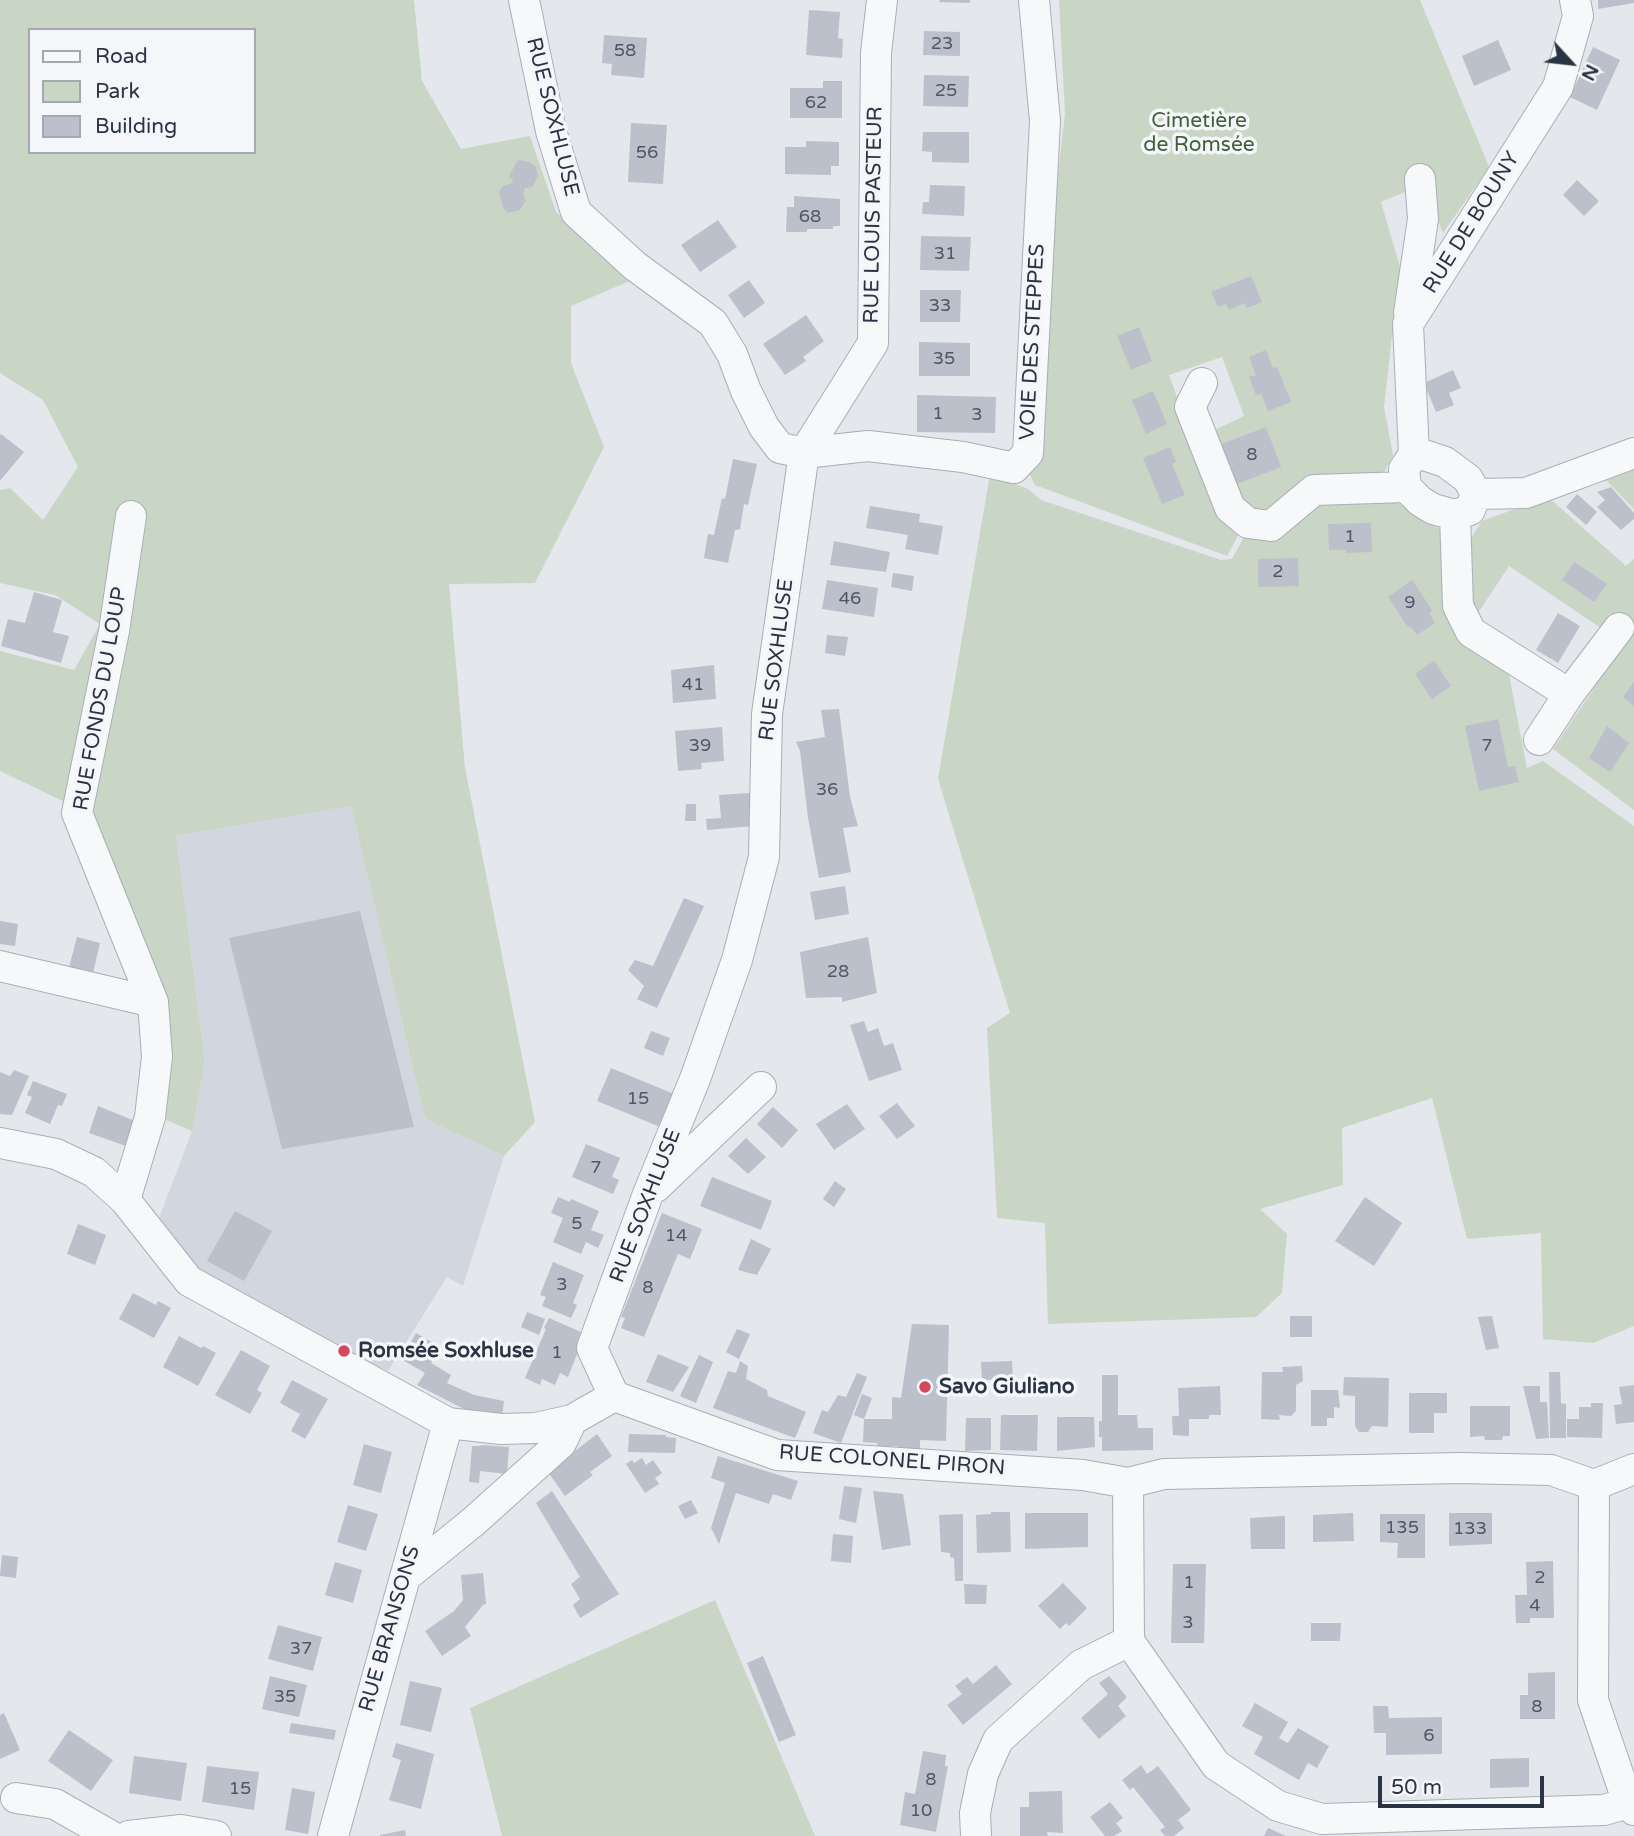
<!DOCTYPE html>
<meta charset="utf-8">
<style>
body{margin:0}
#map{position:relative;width:1634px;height:1836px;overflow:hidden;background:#e4e7ec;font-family:"Varela Round",sans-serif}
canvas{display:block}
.legend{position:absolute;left:28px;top:28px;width:228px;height:126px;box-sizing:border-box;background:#f4f6f9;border:2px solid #a4a8b1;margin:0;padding:9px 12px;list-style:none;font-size:21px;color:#2b3445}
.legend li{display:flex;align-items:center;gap:14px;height:35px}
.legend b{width:35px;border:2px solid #a4a8b1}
.north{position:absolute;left:1536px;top:28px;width:70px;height:70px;-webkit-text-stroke:5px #f4f6f9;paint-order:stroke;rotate:117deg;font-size:19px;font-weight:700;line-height:28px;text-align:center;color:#2b3445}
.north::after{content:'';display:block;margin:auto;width:24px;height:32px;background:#2b3445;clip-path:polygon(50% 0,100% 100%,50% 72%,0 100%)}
.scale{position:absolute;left:1378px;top:1776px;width:166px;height:32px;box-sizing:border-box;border:4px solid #2b3445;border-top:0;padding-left:9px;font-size:21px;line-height:24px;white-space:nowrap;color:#2b3445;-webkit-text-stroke:5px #f4f6f9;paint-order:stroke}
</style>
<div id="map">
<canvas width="1634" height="1836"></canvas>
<ul class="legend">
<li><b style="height:9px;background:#f7f8fa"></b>Road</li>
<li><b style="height:19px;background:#c9d6c5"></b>Park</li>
<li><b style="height:19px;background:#bbc0ca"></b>Building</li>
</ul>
<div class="north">N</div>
<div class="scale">50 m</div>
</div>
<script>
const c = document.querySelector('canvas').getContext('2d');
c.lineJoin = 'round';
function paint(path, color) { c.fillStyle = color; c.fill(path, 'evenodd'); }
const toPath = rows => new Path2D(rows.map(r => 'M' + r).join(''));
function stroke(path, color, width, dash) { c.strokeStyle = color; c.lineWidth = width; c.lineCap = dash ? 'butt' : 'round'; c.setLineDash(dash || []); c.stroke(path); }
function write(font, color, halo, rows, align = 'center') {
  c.font = font + ' "Varela Round",sans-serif'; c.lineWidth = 7; c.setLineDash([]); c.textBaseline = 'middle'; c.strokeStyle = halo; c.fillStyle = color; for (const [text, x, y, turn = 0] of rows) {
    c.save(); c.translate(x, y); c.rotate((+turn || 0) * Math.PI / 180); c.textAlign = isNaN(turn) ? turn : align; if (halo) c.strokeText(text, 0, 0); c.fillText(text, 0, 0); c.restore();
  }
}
paint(toPath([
 [351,806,425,1119,504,1156,463,1286,447,1277,388,1371,212,1290,158,1221,192,1131,205,1062,176,836]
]), '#d2d6de');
paint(toPath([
 [0,0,414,0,422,81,461,149,530,136,556,212,632,280,571,306,571,363,604,447,535,583,449,584,465,768,535,1122,504,1156,425,1119,351,806,176,836,205,1062,192,1131,159,1117,167,1016,92,815,0,771,0,651,74,670,100,624,55,595,0,583,0,490,10,488,43,520,78,467,43,400,0,373],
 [30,30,254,30,254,152,30,152],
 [1059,0,1420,0,1489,167,1443,233,1424,184,1381,202,1409,298,1392,336,1384,407,1393,455,1380,480,1273,514,1242,507,1208,433,1244,416,1222,357,1169,375,1216,505,1240,532,1227,556,1035,485,1028,471,1039,337,1065,114],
 [1634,465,1634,509,1603,477],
 [990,474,1028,489,1041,500,1221,560,1232,559,1247,531,1315,502,1388,497,1441,530,1453,623,1508,670,1527,768,1543,761,1634,826,1634,1326,1593,1343,1543,1339,1541,1233,1467,1239,1432,1098,1342,1128,1343,1185,1260,1209,1287,1234,1282,1293,1256,1317,1048,1324,1045,1223,997,1218,987,1028,1010,1013,938,779],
 [1548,497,1626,566,1634,559,1634,626,1620,618,1611,635,1509,566,1472,622,1465,547,1482,521],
 [1634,629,1634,810,1553,749],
 [715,1600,815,1836,502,1836,470,1708]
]), '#c9d6c5');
paint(toPath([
 [940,0,970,0,970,3,939,2],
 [1598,0,1634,0,1634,3,1598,9],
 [809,10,840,12,838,38,843,39,842,58,806,55],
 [924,31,960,32,960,56,923,55],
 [604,35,647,38,644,78,611,75,612,64,602,63],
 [1498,40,1511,70,1474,86,1462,56],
 [1593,47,1620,60,1597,110,1570,97],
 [924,75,969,76,968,107,923,106],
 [823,81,842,81,842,118,790,118,790,88,823,88],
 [631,123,667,125,663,184,628,182],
 [923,132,969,132,969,163,932,162,932,152,922,151],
 [806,141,839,142,839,166,831,166,831,175,785,174,785,147,806,147],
 [518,160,530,162,536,167,538,176,532,187,525,188,523,194,526,200,520,210,508,213,503,208,499,192,503,186,512,183,513,180,509,176],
 [1577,180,1599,201,1584,216,1563,195],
 [930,185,965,186,964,216,922,214,923,202,929,202],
 [794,196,840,199,840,226,833,226,833,229,807,229,807,232,786,232,787,207,794,207],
 [718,220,737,247,700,272,681,245],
 [921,236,971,237,969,271,920,270],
 [1251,276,1262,302,1247,308,1245,303,1229,310,1226,304,1218,307,1211,292],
 [749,280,765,303,744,318,728,295],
 [920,290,961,290,960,322,920,322],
 [806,315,824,341,803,357,806,361,785,375,763,344],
 [1139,327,1152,361,1131,370,1117,336],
 [919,342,970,343,970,376,919,376],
 [1266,350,1273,368,1277,367,1291,402,1268,411,1261,394,1256,395,1249,377,1256,375,1249,357],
 [1453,370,1461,388,1449,393,1454,405,1436,412,1424,383],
 [1153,391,1167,424,1146,434,1132,400],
 [917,395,996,397,995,433,917,432],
 [1266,427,1281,467,1237,484,1222,444],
 [1,434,24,452,0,481,0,435],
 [1170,447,1176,462,1172,464,1185,495,1162,504,1143,458],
 [733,459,757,464,748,505,744,504,740,529,735,530,728,563,704,558,708,534,714,535,722,498,725,499],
 [1611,487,1634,513,1634,519,1621,530,1597,507,1605,500,1597,492],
 [1577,494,1597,512,1586,525,1566,507],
 [870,506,920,514,919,522,943,526,938,555,905,549,908,535,866,528],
 [1371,523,1372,552,1346,553,1346,550,1329,550,1328,524],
 [834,541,890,552,886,572,830,565],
 [1298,558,1299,586,1258,587,1258,559],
 [1574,562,1607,584,1594,602,1562,580],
 [893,573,914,576,912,591,891,587],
 [827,580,878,588,874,617,822,609],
 [1412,580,1432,610,1429,613,1435,623,1417,635,1410,626,1408,627,1388,597],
 [34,592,62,600,53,632,69,636,61,663,1,646,8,619,25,623],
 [1558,613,1580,626,1558,663,1536,650],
 [827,635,848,637,845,656,825,653],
 [1434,661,1451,686,1432,699,1415,674],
 [714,665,716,699,673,703,671,670],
 [1634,682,1634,706,1623,697],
 [839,709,850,797,858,826,843,828,851,872,819,878,808,818,800,751,796,742,825,737,821,710],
 [1498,719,1508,767,1515,766,1519,782,1479,791,1465,726],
 [1607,726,1629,743,1610,772,1589,758],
 [722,727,724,761,701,763,702,769,678,771,675,731],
 [750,793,753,826,707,830,706,819,721,818,719,795],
 [686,804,696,804,696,821,685,821],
 [845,886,849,914,815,920,810,892],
 [684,898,704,906,657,1008,637,999,644,986,628,970,635,960,653,966],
 [360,911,414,1127,282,1149,229,938],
 [0,921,18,924,15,946,0,944],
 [77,937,100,943,92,977,68,971],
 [868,937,877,993,842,1002,842,997,806,998,800,952],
 [864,1021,868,1032,878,1028,884,1046,893,1043,902,1070,869,1081,850,1025],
 [651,1031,670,1038,663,1056,644,1048],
 [611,1068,679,1096,665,1129,597,1101],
 [14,1070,29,1076,12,1115,0,1114,0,1072,10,1076],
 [33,1081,67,1094,62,1106,58,1105,50,1124,25,1113,32,1097,27,1095],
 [897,1103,915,1126,897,1139,879,1116],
 [847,1104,865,1129,834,1150,816,1124],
 [98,1106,135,1121,126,1146,89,1133],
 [773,1107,798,1130,782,1148,757,1124],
 [746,1138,766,1157,748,1174,728,1156],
 [586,1144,620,1158,612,1177,619,1180,613,1194,572,1177],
 [712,1177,772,1201,761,1230,700,1206],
 [835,1181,846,1189,834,1207,823,1199],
 [558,1197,570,1202,571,1199,599,1211,591,1230,604,1235,598,1248,586,1242,581,1254,553,1242,563,1218,551,1213],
 [1365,1197,1402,1223,1374,1266,1335,1241],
 [235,1211,272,1231,244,1281,207,1261],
 [662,1213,702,1229,690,1259,678,1254,644,1337,621,1328,625,1318,621,1317],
 [78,1224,106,1235,95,1265,67,1254],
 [751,1239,771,1249,757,1275,738,1270],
 [553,1262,584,1275,573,1303,577,1305,571,1318,542,1306,546,1297,540,1295],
 [133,1293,156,1305,158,1301,171,1308,154,1338,119,1319],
 [527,1312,545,1319,539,1335,521,1327],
 [1290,1316,1312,1316,1312,1337,1290,1337],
 [1492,1316,1499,1348,1486,1350,1478,1317],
 [549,1318,581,1332,577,1342,581,1344,568,1377,560,1373,555,1385,542,1379,540,1385,525,1378,546,1329,544,1328],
 [912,1324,949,1325,946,1441,920,1440,920,1449,898,1450,898,1446,878,1447,877,1443,863,1442,864,1419,854,1415,862,1394,872,1398,864,1419,892,1419,892,1397,901,1398],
 [737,1329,750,1334,739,1359,726,1352],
 [416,1333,440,1347,431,1363,451,1375,447,1383,474,1395,504,1401,502,1417,468,1411,417,1385,425,1373,401,1359],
 [179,1336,201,1348,203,1346,216,1353,198,1386,163,1367],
 [241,1350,270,1366,257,1390,262,1393,250,1414,215,1395],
 [658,1354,689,1367,673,1392,646,1382],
 [699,1355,713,1362,696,1403,680,1396],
 [740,1361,748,1366,746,1379,767,1390,768,1396,806,1412,795,1438,713,1408,728,1371,736,1373],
 [1012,1361,1013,1379,982,1380,981,1362],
 [1302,1366,1303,1381,1296,1385,1296,1411,1291,1416,1279,1415,1280,1420,1261,1419,1262,1372,1283,1372,1282,1367],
 [1549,1372,1560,1372,1561,1403,1566,1404,1566,1438,1550,1438],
 [857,1373,867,1377,841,1443,813,1433,822,1410,828,1412,838,1395,846,1397],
 [1102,1375,1118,1375,1118,1415,1137,1415,1138,1428,1153,1428,1153,1450,1102,1451,1102,1437,1099,1437,1099,1421,1102,1421],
 [1344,1377,1389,1378,1388,1427,1372,1426,1368,1432,1359,1432,1355,1426,1355,1396,1343,1395],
 [292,1380,328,1399,305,1439,291,1431,300,1414,280,1403],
 [1634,1385,1634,1422,1616,1424,1614,1405,1622,1404,1619,1387],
 [1220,1386,1221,1415,1209,1415,1209,1419,1189,1419,1189,1436,1173,1435,1172,1416,1179,1416,1178,1388],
 [1523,1386,1540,1386,1540,1402,1547,1402,1549,1438,1536,1439],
 [1311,1390,1338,1390,1340,1408,1334,1407,1334,1418,1327,1418,1327,1426,1311,1426],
 [1409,1393,1447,1393,1447,1413,1434,1413,1434,1433,1409,1433],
 [1591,1403,1603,1403,1602,1438,1567,1437,1567,1419,1579,1419,1579,1407,1591,1407],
 [1470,1406,1510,1406,1510,1436,1503,1436,1502,1440,1485,1440,1484,1436,1470,1437],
 [1001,1415,1038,1415,1037,1451,1000,1450],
 [1057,1417,1094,1417,1095,1447,1057,1451],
 [966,1418,991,1418,991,1450,965,1451],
 [597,1434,612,1456,590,1472,593,1475,565,1496,548,1472],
 [629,1434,666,1435,666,1437,676,1438,675,1453,628,1452],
 [364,1444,392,1452,381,1493,353,1485],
 [481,1445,509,1447,507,1474,480,1471,479,1483,469,1482,472,1446,481,1446],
 [718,1456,798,1481,791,1500,773,1494,769,1504,736,1493,719,1544,711,1528,725,1483,711,1478],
 [642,1458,646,1465,653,1460,662,1473,655,1478,659,1484,645,1493,626,1464,632,1460,634,1463],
 [844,1486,862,1488,856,1523,839,1519],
 [552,1491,619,1594,580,1618,573,1605,580,1599,571,1584,580,1577,536,1503],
 [873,1491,903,1494,911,1545,882,1550],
 [691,1500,698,1513,685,1519,678,1506],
 [348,1505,378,1514,366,1551,337,1542],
 [991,1512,1010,1512,1011,1552,977,1553,976,1515,991,1514],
 [1025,1513,1088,1513,1088,1547,1025,1549],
 [1353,1513,1354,1541,1313,1542,1313,1515],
 [1449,1513,1492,1513,1492,1544,1449,1546],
 [963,1514,963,1581,955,1581,954,1558,950,1557,950,1553,941,1552,939,1515],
 [1380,1514,1425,1514,1425,1558,1397,1558,1398,1543,1380,1542],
 [1285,1516,1285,1549,1251,1549,1250,1518],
 [833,1534,853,1536,851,1563,831,1561],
 [2,1555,18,1557,16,1578,0,1576],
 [1553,1561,1554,1618,1530,1618,1530,1623,1516,1623,1515,1595,1527,1595,1526,1562],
 [335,1562,362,1570,353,1603,325,1595],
 [1173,1564,1206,1564,1204,1643,1171,1643],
 [483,1573,486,1604,483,1605,465,1627,471,1636,442,1656,425,1631,454,1611,463,1600,461,1575],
 [1063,1583,1087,1608,1069,1626,1066,1623,1060,1629,1038,1606],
 [964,1584,987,1585,986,1604,965,1604],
 [1311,1623,1341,1623,1340,1641,1311,1641],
 [278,1625,322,1637,313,1671,268,1659],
 [763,1656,796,1735,779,1742,747,1663],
 [996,1665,1012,1684,963,1725,947,1705,962,1694,955,1686,967,1677,973,1684],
 [1555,1672,1555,1719,1520,1719,1520,1695,1528,1695,1528,1673],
 [270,1676,307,1685,299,1717,262,1709],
 [1109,1676,1127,1697,1118,1706,1126,1716,1099,1739,1081,1718,1108,1694,1099,1683],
 [410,1681,442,1688,431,1732,400,1725],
 [1255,1703,1288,1722,1279,1738,1288,1743,1298,1728,1329,1746,1317,1768,1308,1763,1299,1780,1254,1754,1263,1737,1242,1726],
 [1373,1706,1388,1706,1389,1718,1442,1717,1442,1754,1386,1755,1386,1733,1374,1733],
 [4,1713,20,1750,0,1759,0,1715],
 [291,1723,336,1730,334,1740,289,1733],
 [69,1730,113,1760,91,1791,48,1761],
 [396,1743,434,1754,421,1809,389,1800,401,1760,392,1757],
 [923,1751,946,1755,945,1766,948,1766,936,1832,900,1825,905,1792,915,1794],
 [134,1756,187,1763,181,1801,129,1793],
 [1529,1758,1529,1787,1490,1788,1490,1759],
 [1141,1765,1147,1774,1158,1766,1191,1810,1178,1820,1184,1828,1174,1836,1165,1836,1160,1830,1165,1827,1133,1787,1130,1790,1122,1780],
 [207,1766,259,1772,254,1810,202,1802],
 [292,1788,315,1792,308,1834,285,1830],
 [1062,1791,1063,1833,1047,1832,1048,1836,1020,1836,1020,1807,1029,1807,1029,1792],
 [1110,1802,1123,1818,1116,1823,1122,1831,1114,1836,1105,1836,1090,1817],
 [1268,1828,1286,1836,1264,1836],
 [405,1830,406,1836,380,1836,380,1835]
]), '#bbc0ca');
const minor = toPath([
 [524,0,551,131,576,212,635,266,713,323,732,354,746,391,764,427,780,448,804,453,868,446,963,457,1014,468,1028,453,1045,121,1034,0],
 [1409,313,1423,219,1420,179],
 [1202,383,1190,407,1230,508,1248,523,1271,526,1314,490,1406,487],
 [1414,454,1418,453,1445,462,1468,479,1476,494,1470,510,1455,515,1433,509,1420,501,1406,487,1404,469,1414,454,1408,324,1558,87,1578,16,1575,0],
 [1476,494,1526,493,1634,453],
 [1455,515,1458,606,1471,632,1569,694,1619,628],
 [1539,740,1569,694],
 [0,966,153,1002],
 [0,1143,56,1154,94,1172,125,1200,189,1281,448,1423,501,1429,536,1428,572,1420,614,1396,777,1455,1083,1475,1128,1483,1164,1474,1460,1468,1551,1470,1594,1485,1634,1469],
 [656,1187,761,1087],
 [125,1200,150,1117,157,1057,153,1002,77,813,114,631,131,516],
 [614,1396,592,1348,648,1194,695,1079,737,960,764,857,767,714,804,453,873,343,876,53,882,0],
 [1128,1483,1129,1641],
 [1594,1485,1593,1700,1628,1803,1634,1810],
 [405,1577,473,1522,561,1443,572,1420],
 [1129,1641,1216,1765,1278,1806,1322,1819,1604,1810,1628,1803],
 [16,1798,55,1804,111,1836],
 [129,1836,181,1830,216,1836],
 [333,1836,448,1423],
 [976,1836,975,1813,983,1774,998,1740,1081,1665,1129,1641]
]);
stroke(minor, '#a9aeb7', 32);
stroke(minor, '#f7f8fa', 30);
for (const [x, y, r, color] of [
 [344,1351,7,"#d1495b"],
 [925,1387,7,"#d1495b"]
]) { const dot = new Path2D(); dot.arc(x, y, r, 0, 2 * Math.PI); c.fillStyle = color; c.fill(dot); stroke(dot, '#f4f6f9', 2.5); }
write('18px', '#4f5766', null, [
 ["23",942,44],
 ["58",625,51],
 ["25",946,91],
 ["62",816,103],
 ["56",647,153],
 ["68",810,217],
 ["31",945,254],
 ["33",940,306],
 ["35",944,359],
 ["1",938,414],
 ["3",977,415],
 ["8",1252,455],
 ["1",1350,537],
 ["2",1278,572],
 ["46",850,599],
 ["9",1410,603],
 ["41",693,685],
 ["39",700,746],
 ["7",1487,746],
 ["36",827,790],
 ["28",838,972],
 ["15",638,1099],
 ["7",596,1168],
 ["5",577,1224],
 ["14",676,1236],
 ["3",562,1285],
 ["8",648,1288],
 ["1",557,1353],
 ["135",1402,1528],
 ["133",1470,1529],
 ["2",1540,1578],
 ["1",1189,1583],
 ["4",1535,1606],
 ["3",1188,1623],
 ["37",301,1649],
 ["35",285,1697],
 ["8",1537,1707],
 ["6",1429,1736],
 ["8",931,1780],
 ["15",240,1789],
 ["10",921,1811]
]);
write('21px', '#2b3445', '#f4f6f9', [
 ["RUE SOXHLUSE",552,117,76],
 ["RUE LOUIS PASTEUR",874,215,-89],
 ["RUE DE BOUNY",1472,223,-58],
 ["VOIE DES STEPPES",1033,342,-87],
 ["RUE SOXHLUSE",777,660,-83],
 ["RUE FONDS DU LOUP",101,699,-80],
 ["RUE SOXHLUSE",646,1206,-69],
 ["RUE COLONEL PIRON",892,1461,4],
 ["RUE BRANSONS",390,1629,-74]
]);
write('21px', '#3f6138', '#f4f6f9', [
 ["Cimetière",1199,121],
 ["de Romsée",1199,145]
]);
write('bold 21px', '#2b3445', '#f4f6f9', [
 ["Romsée Soxhluse",358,1351],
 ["Savo Giuliano",939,1387]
], 'left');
</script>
